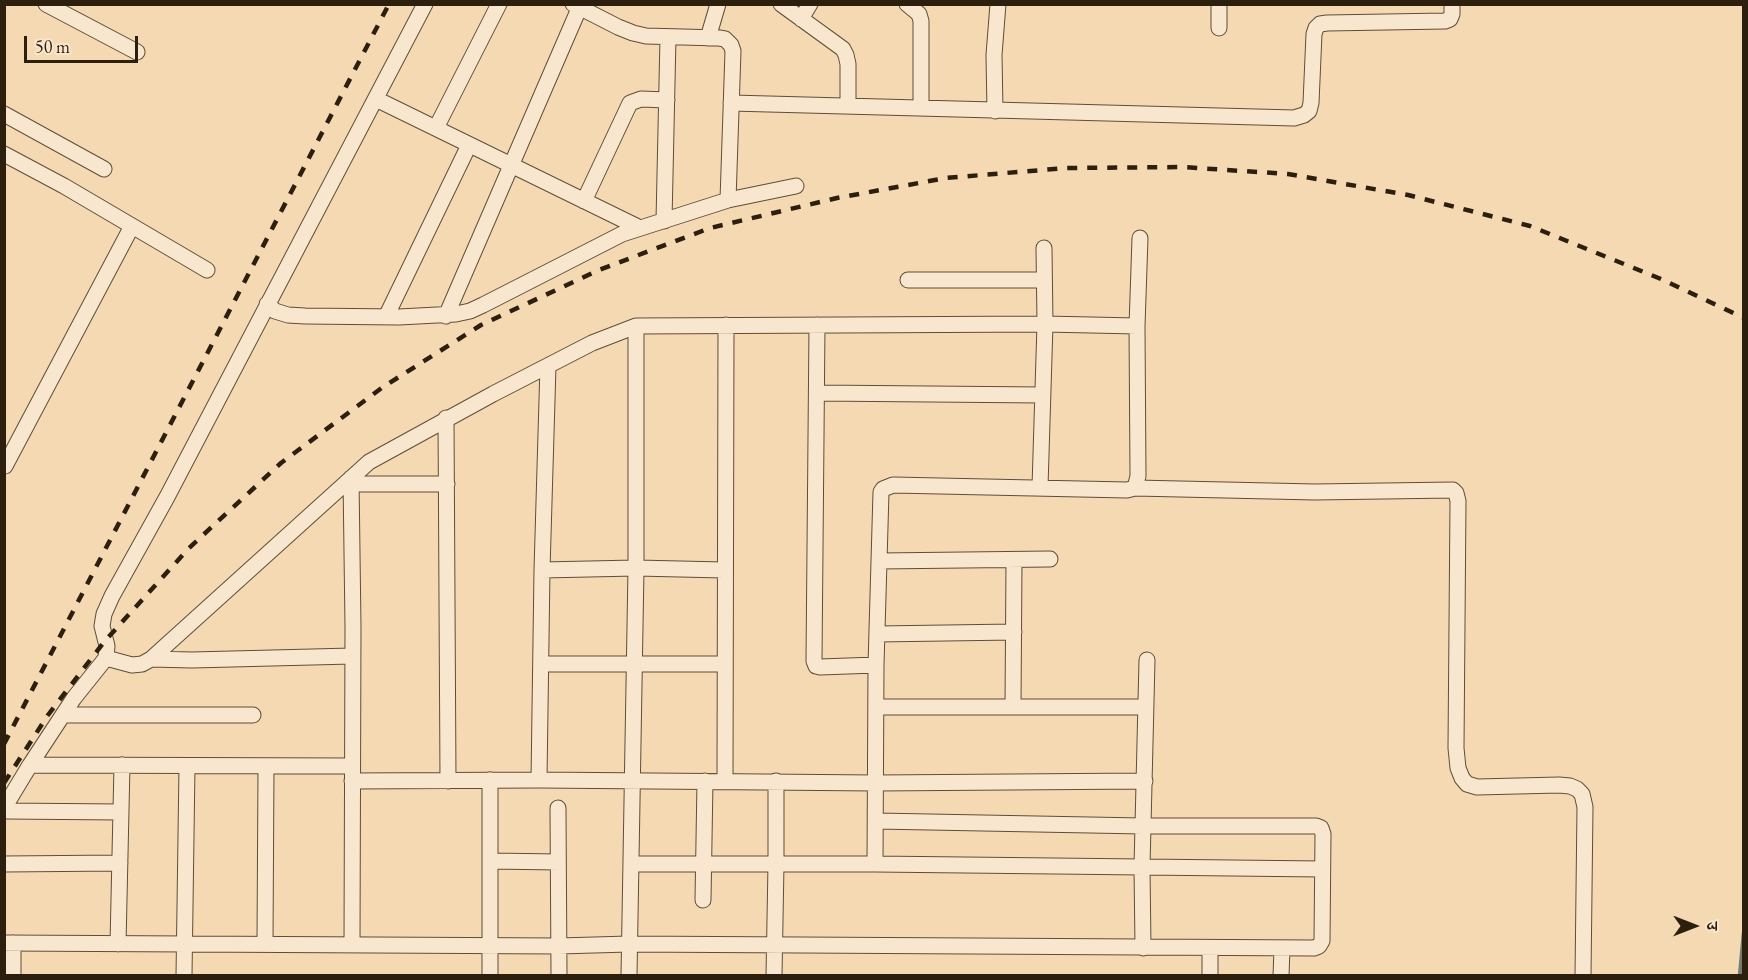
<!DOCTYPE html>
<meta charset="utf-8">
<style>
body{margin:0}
#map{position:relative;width:1748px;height:980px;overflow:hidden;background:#f4d9b3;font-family:"EB Garamond","Noto Serif Devanagari",serif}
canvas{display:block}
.frame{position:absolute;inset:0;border:6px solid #2d1f0e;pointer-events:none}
.north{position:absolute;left:1664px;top:896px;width:60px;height:60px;-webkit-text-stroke:4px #f8e6ce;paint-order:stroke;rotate:90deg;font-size:16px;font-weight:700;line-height:24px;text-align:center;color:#2d1f0e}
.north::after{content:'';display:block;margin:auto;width:21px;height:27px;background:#2d1f0e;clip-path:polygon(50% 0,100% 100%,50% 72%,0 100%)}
.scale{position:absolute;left:24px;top:36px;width:114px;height:27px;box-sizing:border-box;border:3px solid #2d1f0e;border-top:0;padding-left:8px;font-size:18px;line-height:21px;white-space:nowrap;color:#2d1f0e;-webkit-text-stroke:4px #f8e6ce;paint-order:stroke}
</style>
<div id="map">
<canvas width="1748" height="980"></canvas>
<div class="frame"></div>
<div class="north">उ</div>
<div class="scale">50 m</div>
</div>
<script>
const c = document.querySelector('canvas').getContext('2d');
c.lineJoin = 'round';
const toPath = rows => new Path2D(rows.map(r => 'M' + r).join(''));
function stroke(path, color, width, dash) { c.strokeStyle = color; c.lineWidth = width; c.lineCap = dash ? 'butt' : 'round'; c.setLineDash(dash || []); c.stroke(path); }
stroke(toPath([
 [1740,976,1744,933]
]), '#727b73', 4.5);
const minor = toPath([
 [46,4,137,52],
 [573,4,618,27,633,33,646,36,719,38,725,39,731,45,733,51,728,200],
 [781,4,843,49,846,55,848,64,848,106],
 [907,4,919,14,921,21,921,108],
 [801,19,810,4],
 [1219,28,1219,4],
 [708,38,718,4],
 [376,99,640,228],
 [731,103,1294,118,1304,115,1309,111,1311,103,1314,34,1316,28,1320,24,1327,23,1445,21,1450,19,1452,14,1452,4],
 [995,111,994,55,998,4],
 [4,114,104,169],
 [436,128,499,4],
 [4,154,64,186,207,270],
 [584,201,630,103,641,99,667,100],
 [664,221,668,37],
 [908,280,1044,280],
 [267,304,275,311,288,315,305,316,399,317,456,314,470,311,483,305,622,234,728,200,796,186],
 [446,316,581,4],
 [386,317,469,145],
 [817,325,814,661,816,666,820,667,876,665],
 [817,393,1043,395],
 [446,418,448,781],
 [5,466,132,226],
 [351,478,353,627,352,944],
 [351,484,447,484],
 [1040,487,1045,324,1044,248],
 [1135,488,1138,476,1137,326,1140,238],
 [879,561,1050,559],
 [542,570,636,568,724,570],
 [877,634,1014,632],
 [106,658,132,665,142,664,151,659,369,462,493,394,592,343,636,326,1045,324,1137,326],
 [151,659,192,660,352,656],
 [542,664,724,664],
 [876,707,1146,707],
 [1013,707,1014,560],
 [63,715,253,715],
 [30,765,352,766],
 [539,780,542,570,548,366],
 [725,780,726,325],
 [352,781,539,780,876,783,1145,781],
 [4,808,30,765,74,698,106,658,107,646,102,626,104,614,112,596,167,497,425,4],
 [558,808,559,976],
 [4,811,121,812],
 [491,861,558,862],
 [4,864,120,863],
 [631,864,875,864,1322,869],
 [875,864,876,665,881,492,883,489,893,485,1127,490,1135,488,1315,492,1453,490,1456,493,1458,501,1456,748,1458,768,1462,778,1467,784,1477,787,1559,785,1570,786,1577,789,1582,794,1585,807,1583,976],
 [703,900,705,781],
 [4,943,559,946,629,944,1314,948,1319,946,1322,941,1323,834,1321,828,1316,826,1143,826,876,821],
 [13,943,13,976],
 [265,943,266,766],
 [118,944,122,765],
 [1143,948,1142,867,1147,660],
 [1210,948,1210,976],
 [184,976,187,766],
 [490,976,490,780],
 [629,976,636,568,636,326],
 [774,976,776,864,776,781],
 [1281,976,1282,948]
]);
stroke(minor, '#5f4e37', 17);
stroke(minor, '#f8e6ce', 15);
stroke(toPath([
 [4,744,389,4],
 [4,783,48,715,104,642,189,548,281,463,383,387,481,325,599,270,710,228,837,198,946,178,1066,168,1182,167,1288,174,1408,195,1530,226,1661,279,1744,318]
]), '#2d1f0e', 4.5, [10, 10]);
</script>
